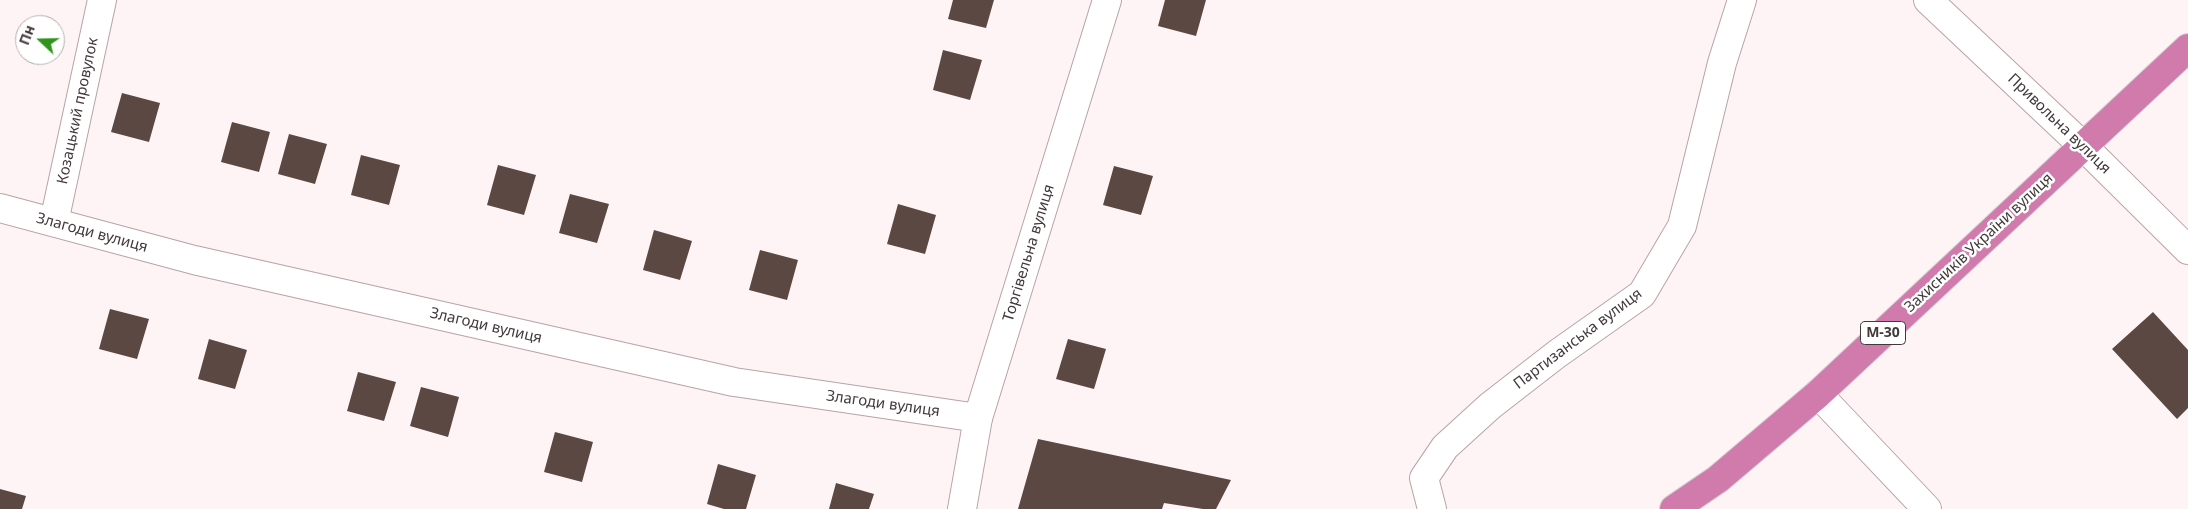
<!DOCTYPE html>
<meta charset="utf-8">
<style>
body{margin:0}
#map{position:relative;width:2188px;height:509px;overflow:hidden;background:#fef4f5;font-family:"Noto Sans",sans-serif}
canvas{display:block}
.north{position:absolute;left:15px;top:15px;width:50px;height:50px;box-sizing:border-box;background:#fff;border:1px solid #b3b0b0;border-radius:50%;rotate:291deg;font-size:14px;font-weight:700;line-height:20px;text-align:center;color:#42393a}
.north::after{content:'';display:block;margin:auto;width:18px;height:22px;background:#2f951a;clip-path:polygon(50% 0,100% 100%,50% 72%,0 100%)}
</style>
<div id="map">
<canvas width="2188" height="509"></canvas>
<div class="north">Пн</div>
</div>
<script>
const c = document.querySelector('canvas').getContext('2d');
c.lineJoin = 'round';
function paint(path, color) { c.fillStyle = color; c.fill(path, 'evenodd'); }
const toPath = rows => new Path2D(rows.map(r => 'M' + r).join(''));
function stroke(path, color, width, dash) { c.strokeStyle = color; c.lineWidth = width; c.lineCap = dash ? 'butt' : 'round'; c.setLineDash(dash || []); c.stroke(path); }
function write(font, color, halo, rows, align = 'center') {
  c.font = font + ' "Noto Sans",sans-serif'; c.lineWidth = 5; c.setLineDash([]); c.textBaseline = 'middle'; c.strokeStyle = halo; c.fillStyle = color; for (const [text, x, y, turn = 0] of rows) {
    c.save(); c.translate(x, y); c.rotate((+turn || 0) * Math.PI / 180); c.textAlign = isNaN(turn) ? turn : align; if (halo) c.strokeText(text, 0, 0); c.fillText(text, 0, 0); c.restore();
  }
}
paint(toPath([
 [953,0,994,0,986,28,948,19],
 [1165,0,1206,0,1196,36,1158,26],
 [943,50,982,60,970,100,933,90],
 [122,93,160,103,149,142,111,132],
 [232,122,270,132,259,172,221,162],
 [289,134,327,144,315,184,278,174],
 [361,155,400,165,389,205,351,195],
 [498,165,536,175,524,215,487,205],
 [1114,166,1153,176,1141,215,1103,205],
 [570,194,609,204,597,243,559,233],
 [898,204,936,215,925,254,887,244],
 [654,230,692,241,680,280,643,270],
 [760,250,798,260,787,300,749,290],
 [110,309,149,319,137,359,99,349],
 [2153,312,2188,350,2188,408,2177,419,2112,349],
 [209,339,247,350,235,389,198,379],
 [1068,339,1106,349,1094,389,1056,379],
 [358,372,396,382,384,421,347,411],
 [421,387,459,397,448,437,410,426],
 [555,432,593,442,582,482,544,472],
 [1038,439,1231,480,1216,509,1203,509,1164,503,1162,509,1018,509],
 [718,464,756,475,746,509,724,509,707,504],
 [836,483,874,494,869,509,829,509],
 [0,489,26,496,22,509,0,509]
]), '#5b4843');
const street = toPath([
 [0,208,194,260,734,382,978,418],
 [54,222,102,0],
 [1818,394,1927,509],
 [1432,509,1424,478,1445,447,1490,406,1557,354,1642,294,1682,226,1722,63,1742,0]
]);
const secondary = toPath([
 [1928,0,2083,146,2188,250],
 [962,509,978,418,1107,0]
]);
const highway = toPath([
 [1674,509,1718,479,1818,394,2188,48]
]);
stroke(street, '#b9a3a5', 30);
stroke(secondary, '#b9a3a5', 30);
stroke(highway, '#d5d3d4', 30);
stroke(street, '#fff', 28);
stroke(secondary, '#fff', 28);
stroke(highway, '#d17bac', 28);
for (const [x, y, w] of [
 [1883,333,45]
]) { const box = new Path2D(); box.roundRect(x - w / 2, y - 11.5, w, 23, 4); c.fillStyle = '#fff'; c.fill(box); stroke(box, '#42393a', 1); }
write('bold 14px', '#42393a', null, [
 ["М-30",1883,333]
]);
write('15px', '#42393a', '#fff', [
 ["Козацький провулок",78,111,-78],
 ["Привольна вулиця",2059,124,44],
 ["Злагоди вулиця",92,233,15],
 ["Захисників України вулиця",1979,243,-43],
 ["Торгівельна вулиця",1029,253,-73],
 ["Злагоди вулиця",486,326,13],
 ["Партизанська вулиця",1578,339,-37],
 ["Злагоди вулиця",883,404,8]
]);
</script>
